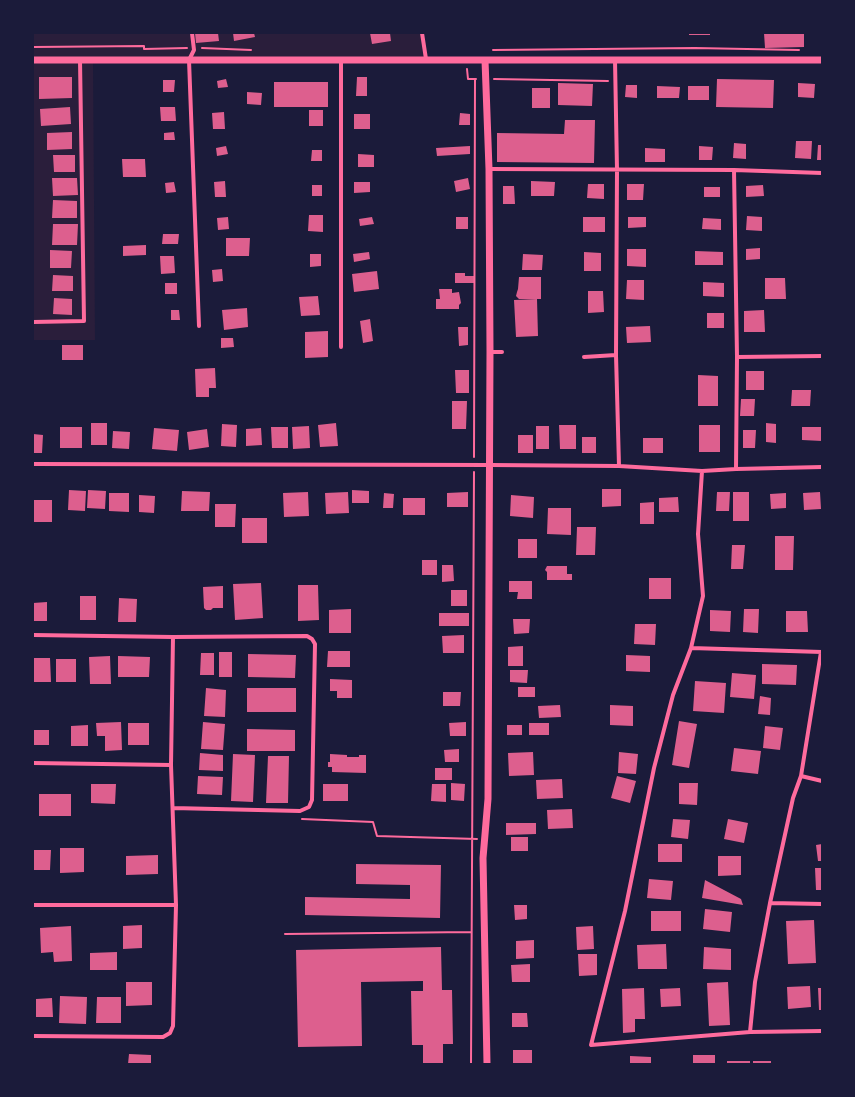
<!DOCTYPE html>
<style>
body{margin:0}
#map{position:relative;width:855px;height:1097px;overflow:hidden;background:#1b1b3a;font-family:Georgia,serif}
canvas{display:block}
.frame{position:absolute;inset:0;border:34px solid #1b1b3a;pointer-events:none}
</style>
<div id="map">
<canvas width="855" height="1097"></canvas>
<div class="frame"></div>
</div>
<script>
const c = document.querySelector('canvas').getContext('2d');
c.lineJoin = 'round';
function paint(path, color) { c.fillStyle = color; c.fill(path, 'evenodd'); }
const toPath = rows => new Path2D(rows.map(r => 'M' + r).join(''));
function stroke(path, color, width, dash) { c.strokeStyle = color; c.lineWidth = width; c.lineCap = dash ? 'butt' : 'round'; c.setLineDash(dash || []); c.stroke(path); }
paint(toPath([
 [33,33,422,33,426,59,93,60,95,340,33,340]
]), '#2a1e3b');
paint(toPath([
 [195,33,218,33,219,41,196,43],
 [233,33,254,33,255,37,234,41],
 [370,33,390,33,391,41,372,44],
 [689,33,710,33,710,35,689,35],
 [764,33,804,33,804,47,765,48],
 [39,77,72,77,72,98,39,99],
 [357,77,367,77,367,96,356,96],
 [226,79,228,87,218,88,217,81],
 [717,79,774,80,773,108,716,107],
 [163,80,175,80,174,92,163,92],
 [274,82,328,82,328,107,274,107],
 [558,83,593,84,592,106,558,105],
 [798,83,815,84,814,98,798,97],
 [626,85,637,85,637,98,625,97],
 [657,86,680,87,679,98,657,98],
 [688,86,709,86,709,100,688,100],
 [532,88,550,88,550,108,532,108],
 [247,92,262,93,261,105,247,104],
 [70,107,71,124,41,126,40,109],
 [160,107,175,107,176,121,161,121],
 [309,110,323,110,323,126,309,126],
 [224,112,225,129,213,129,212,113],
 [460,113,470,114,470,125,459,125],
 [354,114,370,114,370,129,354,129],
 [565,120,595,120,594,163,497,162,497,133,564,134],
 [72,132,72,149,47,150,47,133],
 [174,132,175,140,164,140,164,133],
 [796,141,812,141,811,159,795,158],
 [734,143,746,144,746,159,733,158],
 [818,145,822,145,822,160,817,160],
 [226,146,228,154,217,156,216,148],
 [470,146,470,154,437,156,436,148],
 [699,146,713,147,712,160,699,160],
 [645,148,665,149,665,162,645,162],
 [312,150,322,150,322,161,311,161],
 [358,154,374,155,374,167,358,167],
 [53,155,75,155,75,172,54,172],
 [122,159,145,159,146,177,123,177],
 [52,178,77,178,78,195,53,196],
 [468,178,470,189,456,192,454,181],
 [225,181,226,197,215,197,214,182],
 [531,181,555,182,554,196,531,196],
 [174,182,176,192,166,193,165,183],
 [354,182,370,182,370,192,354,193],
 [588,184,604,184,604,199,587,198],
 [627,184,644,184,643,200,627,200],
 [312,185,322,185,322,196,312,196],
 [763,185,764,196,746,197,746,186],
 [503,186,514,186,515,204,503,204],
 [704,187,720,187,720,197,704,197],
 [53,200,77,201,77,218,52,218],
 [309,215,323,215,323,232,308,231],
 [747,216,762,217,762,231,746,230],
 [228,217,229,229,218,230,217,218],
 [372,217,374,224,360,226,359,219],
 [456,217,468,217,468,229,456,229],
 [583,217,605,217,605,232,583,232],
 [628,217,646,217,646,227,628,228],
 [703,218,721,219,721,230,702,229],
 [53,224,78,224,77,245,52,245],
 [163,234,179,234,178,244,162,244],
 [226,238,250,238,249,256,226,256],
 [146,245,146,255,123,256,123,246],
 [760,248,760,259,746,260,746,249],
 [627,249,646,249,646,267,627,266],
 [50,250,72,251,71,268,50,268],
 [695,251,723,252,723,265,695,265],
 [369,252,370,259,354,262,353,254],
 [584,252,601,253,601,271,584,271],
 [310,254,321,254,321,266,310,267],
 [523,254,543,255,542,270,522,270],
 [160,256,174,256,175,273,161,274],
 [222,269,223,281,213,282,212,270],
 [377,271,379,289,354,292,352,274],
 [455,273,465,273,465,276,474,276,474,283,455,283],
 [53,275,73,276,73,291,52,291],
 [519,277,541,277,541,299,519,299,516,296,517,292,518,289],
 [765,278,785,278,786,299,765,299],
 [627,280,644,280,644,300,626,299],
 [703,282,724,283,724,297,703,296],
 [165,283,177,283,177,294,165,294],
 [439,289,452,289,452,293,459,292,461,303,459,305,459,309,436,309,436,299,440,299],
 [588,291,603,291,604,312,588,313],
 [318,296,320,315,301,316,299,297],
 [54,298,72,299,72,315,53,314],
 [537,299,538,336,516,337,514,300],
 [247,308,248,327,224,330,222,310],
 [171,310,179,310,180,320,171,320],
 [764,310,765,332,744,332,744,311],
 [707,313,724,313,724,328,707,328],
 [370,319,373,341,363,343,360,321],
 [650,326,651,342,627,343,626,327],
 [458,327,468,327,468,345,459,346],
 [328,331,328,357,305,358,305,332],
 [221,338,233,338,234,347,221,348],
 [62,345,83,345,83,360,62,360],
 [215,368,216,388,209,388,209,397,196,397,195,369],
 [455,370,469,370,469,393,456,393],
 [746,371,764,371,764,390,746,390],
 [698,375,718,376,718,406,698,406],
 [792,390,811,390,810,406,791,406],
 [741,399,755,399,754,416,740,416],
 [452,401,467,401,466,429,452,429],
 [91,423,107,423,107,445,91,445],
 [336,423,338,446,320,447,318,425],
 [766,423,776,424,776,443,766,442],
 [222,424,237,425,236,447,221,446],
 [559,425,576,425,576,449,560,449],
 [699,425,720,425,720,452,699,452],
 [309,426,310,448,293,449,292,427],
 [536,426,549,426,549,449,536,449],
 [60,427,82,427,82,448,60,448],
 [271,427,288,427,288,448,272,448],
 [802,427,822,427,822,441,802,440],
 [154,428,179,430,177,451,152,449],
 [261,428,262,445,246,446,246,429],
 [207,429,209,447,189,450,187,432],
 [743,430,756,430,755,448,743,448],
 [113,431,130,432,129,449,112,448],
 [33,434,43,435,42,453,33,453],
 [518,435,533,435,533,453,518,453],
 [582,437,596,437,596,453,582,453],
 [643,438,663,438,663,453,643,453],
 [602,489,621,489,621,506,602,507],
 [69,490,86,491,85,511,68,510],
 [88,490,106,491,105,509,87,508],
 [352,490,369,491,369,503,352,503],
 [182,491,210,492,209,511,181,511],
 [308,492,309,516,284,517,283,493],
 [348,492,349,513,326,514,325,493],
 [468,492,468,507,447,507,447,493],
 [717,492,730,492,729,511,716,511],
 [733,492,749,492,749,521,733,521],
 [820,492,821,509,804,510,803,493],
 [109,493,129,493,129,512,109,511],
 [384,493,394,494,393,508,383,508],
 [786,493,786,508,771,509,770,494],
 [139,495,155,496,154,513,139,512],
 [511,495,534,497,533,518,510,516],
 [678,497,679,512,659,512,659,498],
 [403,498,425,498,425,515,403,515],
 [33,500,52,500,52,522,33,522],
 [654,502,654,524,640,524,640,503],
 [215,504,236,504,235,527,215,527],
 [548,508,571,508,571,535,547,534],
 [242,518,267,518,267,543,242,543],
 [577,527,596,527,595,555,576,555],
 [775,536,794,536,793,570,775,570],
 [518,539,537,539,537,558,518,558],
 [732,545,745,545,743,569,731,569],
 [422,560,437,560,437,575,422,575],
 [442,565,453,565,454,581,442,582],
 [547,566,567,566,567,574,572,574,572,580,547,580,547,572,545,570],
 [649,578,671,578,671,599,649,599],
 [509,581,532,581,532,599,517,599,518,592,509,592],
 [261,583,263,618,235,620,233,584],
 [298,585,318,585,319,620,298,621],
 [223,586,223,608,213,608,211,610,206,610,204,608,203,587],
 [451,590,467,590,467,606,451,606],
 [80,596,96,596,96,620,80,620],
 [119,598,137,599,136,622,118,622],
 [47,602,47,621,33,621,33,603],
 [351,609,351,633,329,633,329,610],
 [744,609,759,609,758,633,743,632],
 [710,610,731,611,730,632,710,631],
 [786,611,807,611,808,632,786,632],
 [439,613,469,613,469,626,439,626],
 [513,619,530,619,529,633,514,634],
 [635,624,656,624,655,645,634,644],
 [464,635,464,653,443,653,442,636],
 [523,646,523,666,508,666,508,647],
 [328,651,350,651,350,667,327,667],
 [219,652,232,652,232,677,219,677],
 [201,653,214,653,214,675,200,675],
 [248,654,296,655,295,678,248,677],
 [626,655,650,656,650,672,626,671],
 [110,656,111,684,90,684,89,657],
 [118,656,150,657,149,677,118,677],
 [33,658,50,658,51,682,33,682],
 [56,659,76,659,76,682,56,682],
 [762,664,797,665,796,685,762,684],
 [510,670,528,670,527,683,510,682],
 [732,673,756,675,754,699,730,697],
 [330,679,352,680,352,698,337,698,337,691,330,691],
 [695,681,726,683,724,713,693,711],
 [518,687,535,687,535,697,518,697],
 [206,688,226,690,225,717,204,716],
 [247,688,296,688,296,712,247,712],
 [443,692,461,692,460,706,443,706],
 [760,696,771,698,770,715,758,714],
 [560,705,561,717,539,718,538,706],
 [610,705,633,706,633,726,610,725],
 [679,721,697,724,689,768,672,765],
 [121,722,122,750,105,751,105,736,97,736,96,723],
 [203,722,225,724,223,750,201,749],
 [466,722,466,736,450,736,449,723],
 [128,723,149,723,149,745,128,745],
 [529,723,549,723,549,735,529,735],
 [88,725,88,746,71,746,71,726],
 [507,725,522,725,522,735,507,735],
 [765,726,783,728,780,750,763,748],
 [247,729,295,730,295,751,247,751],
 [33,730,49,730,49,745,33,745],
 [734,748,761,751,758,774,731,771],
 [459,749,459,762,445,762,444,750],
 [533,752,534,775,509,776,508,753],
 [619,752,638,754,636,774,618,773],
 [200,753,223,755,223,771,199,770],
 [233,754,255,755,253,802,231,801],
 [330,754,347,755,347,757,359,757,359,755,366,755,366,773,332,772,332,767,328,767,328,762,330,762],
 [268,756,289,756,288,803,266,803],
 [435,768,452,768,452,780,435,780],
 [198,776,223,777,222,795,197,794],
 [617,776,636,781,630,803,611,798],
 [562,779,563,798,537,799,536,780],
 [451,783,465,784,464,801,451,800],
 [679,783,698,783,697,805,679,804],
 [91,784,116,784,115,804,91,803],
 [323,784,348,784,348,801,323,801],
 [432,784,446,784,446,802,431,801],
 [39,794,71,794,71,816,39,816],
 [572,809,573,828,548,829,547,810],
 [673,819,690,820,688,839,671,837],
 [728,819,748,823,744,843,724,839],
 [506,823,536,823,536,834,506,835],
 [511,837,528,837,528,851,511,851],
 [658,844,682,844,682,862,658,862],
 [822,844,822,861,818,861,816,845],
 [60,848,84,848,84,872,60,873],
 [33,850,51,850,50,870,33,870],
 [158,855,158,874,126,875,126,856],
 [718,856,741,856,741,875,718,876],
 [356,864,441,865,440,918,305,915,305,897,410,899,410,885,356,884],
 [815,868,822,868,822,890,816,890],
 [649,879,673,881,671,900,647,898],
 [705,880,741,899,743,905,702,898],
 [514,905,527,905,527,919,515,920],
 [705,909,732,912,730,932,703,929],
 [651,911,681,911,681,931,651,931],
 [814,920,816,963,788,964,786,921],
 [142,925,142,948,123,949,123,926],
 [71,926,72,961,54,962,53,952,41,953,40,928],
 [593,926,594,949,577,950,576,927],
 [534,940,534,958,516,959,516,941],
 [666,944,667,969,638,969,637,945],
 [441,947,442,990,452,990,453,1044,443,1044,443,1064,423,1064,423,1045,412,1045,411,991,423,991,423,981,361,982,362,1046,298,1047,296,950],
 [704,947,731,949,731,970,703,969],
 [117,952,117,970,90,970,90,953],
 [578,954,597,954,597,975,579,976],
 [530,964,530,982,512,982,511,965],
 [126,982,152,982,152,1005,126,1006],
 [728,982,730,1025,709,1026,707,983],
 [810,986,811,1007,788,1009,787,987],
 [644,988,645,1019,635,1019,635,1032,623,1033,622,989],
 [680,988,681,1006,661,1007,660,989],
 [818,988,822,988,822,1010,819,1010],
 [60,996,87,997,86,1024,59,1023],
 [97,997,121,997,121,1023,96,1023],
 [52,998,53,1017,36,1017,36,999],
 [512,1013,527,1013,528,1027,512,1027],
 [513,1050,532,1050,532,1064,513,1064],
 [129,1054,151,1055,151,1064,128,1064],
 [693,1055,715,1055,715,1064,693,1064],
 [630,1056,651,1057,651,1064,630,1064],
 [727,1061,750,1061,750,1064,727,1064],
 [753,1061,771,1061,771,1064,753,1064]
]), '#dd5f8e');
stroke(toPath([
 [33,47,144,46,144,49,187,48],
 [202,48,251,50],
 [493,50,695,48,799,50],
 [467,69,468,79,476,79],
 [494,79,608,81],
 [474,457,475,79],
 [302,819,373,822,377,836,477,839],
 [285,934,471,932],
 [471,1064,474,472]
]), '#ff6b9d', 2);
stroke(toPath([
 [192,33,194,50,189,60,199,326],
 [422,33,426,59],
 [341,60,341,347],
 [615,60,617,170,616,355,619,466],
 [489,169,734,170,822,173],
 [734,170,737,357,736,469],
 [33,322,84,321,80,60],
 [490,352,502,352],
 [584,357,616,355],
 [737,357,822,356],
 [33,464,490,465,619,466,702,471,736,469,822,467],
 [702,471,698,534,703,596,691,648,673,695,654,768,625,911,591,1045,750,1032,822,1031],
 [33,635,173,637,307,636,312,639,315,644,312,800,309,807,300,811,173,808],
 [691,648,822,652],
 [33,763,171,765],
 [801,776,822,781],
 [770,903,822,904],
 [33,905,176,905],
 [750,1032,755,982,770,903,793,798,801,776,821,652],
 [33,1036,163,1037,170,1033,173,1026,176,905,171,765,173,637]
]), '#ff6b9d', 4);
stroke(toPath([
 [33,60,822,60],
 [485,60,489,169,490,352,488,799,483,858,487,1064]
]), '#ff6b9d', 7);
</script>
